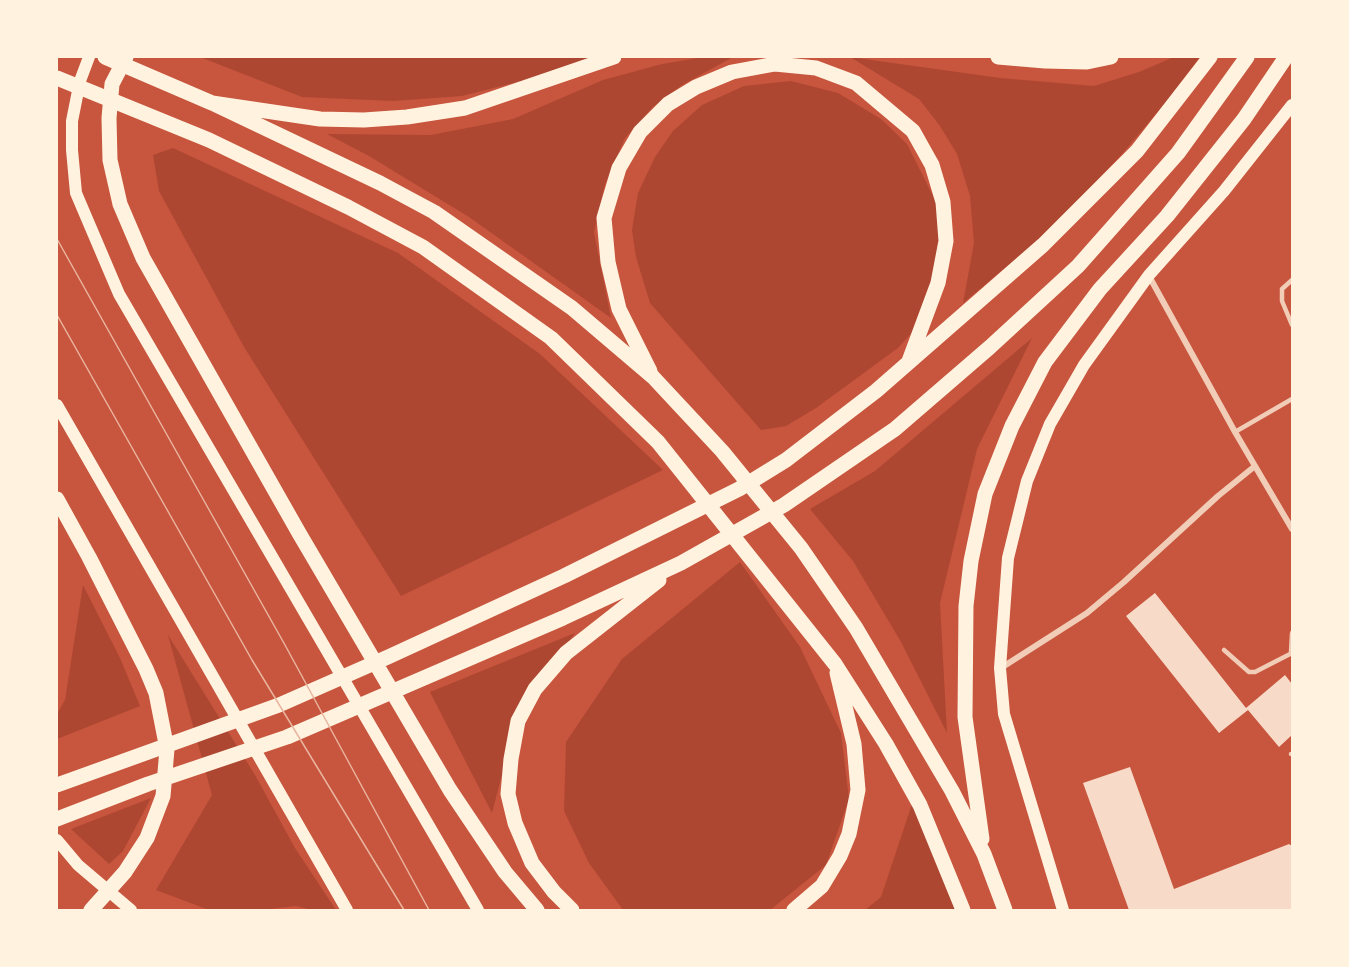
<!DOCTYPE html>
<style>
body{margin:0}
#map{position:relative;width:1349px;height:967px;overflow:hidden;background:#c8553d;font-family:Poppins,sans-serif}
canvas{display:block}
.frame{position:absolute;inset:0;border:58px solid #fff3e0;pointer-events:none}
</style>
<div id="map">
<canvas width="1349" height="967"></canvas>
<div class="frame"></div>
</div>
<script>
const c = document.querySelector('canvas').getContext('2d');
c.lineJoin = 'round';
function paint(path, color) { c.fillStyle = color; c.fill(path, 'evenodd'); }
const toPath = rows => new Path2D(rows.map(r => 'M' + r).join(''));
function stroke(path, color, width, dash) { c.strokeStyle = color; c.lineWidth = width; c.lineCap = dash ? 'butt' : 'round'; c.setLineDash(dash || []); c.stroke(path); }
paint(toPath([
 [200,57,597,57,521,81,462,96,393,101,302,97],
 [704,57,733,57,682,85,653,107,625,138,605,184,594,232,611,318,469,217,369,156,327,134,431,135,513,119,603,80,662,64],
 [850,57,1000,78,1094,86,1139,72,1174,57,1200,57,1166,102,1122,154,1086,192,1036,242,963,303,974,243,970,196,957,154,940,126,919,99],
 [791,81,838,93,881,119,907,144,942,214,937,277,925,318,898,348,816,408,786,426,761,430,650,303,636,257,632,230,638,193,655,157,673,131,702,105,744,86],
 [173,148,398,253,540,354,663,470,401,596,244,347,159,191,153,155],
 [1032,338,977,449,940,603,947,733,901,642,853,561,810,509,875,471],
 [740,562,800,647,841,733,849,799,826,865,770,910,623,910,589,863,564,811,566,742,622,659],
 [83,585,120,658,140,706,57,739,57,714,65,700],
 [575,633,518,713,492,813,430,692],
 [168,635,255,775,295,848,336,910,312,910,296,906,270,909,209,910,156,890,212,795],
 [151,798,123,851,109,864,71,829],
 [914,798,957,910,865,910,881,897]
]), '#ae4732');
paint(toPath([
 [1155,593,1246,708,1285,675,1292,684,1292,735,1279,747,1248,710,1219,733,1126,616],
 [1130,767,1174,889,1289,844,1292,846,1292,910,1129,910,1083,783]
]), '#f7dbc8');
stroke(toPath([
 [1292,280,1282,289,1282,301,1292,325],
 [1235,432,1292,399],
 [1224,650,1249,672,1255,672,1292,653],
 [1291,652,1292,633],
 [1291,754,1292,754]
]), '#f1ccb7', 4.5);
stroke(toPath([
 [1149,276,1235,432,1292,529],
 [1001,668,1087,613,1124,582,1218,496,1255,466]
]), '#f1ccb7', 6);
stroke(toPath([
 [89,57,80,81,72,121,72,150,76,193,119,294,478,910],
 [57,405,347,910],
 [57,840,78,865,131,910],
 [1063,910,1004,714,1000,668,1008,558,1027,481,1050,424,1084,365,1149,275,1224,191,1292,105]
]), '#fff3e0', 12);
stroke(toPath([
 [105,57,212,103,320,119,364,120,407,117,465,108,614,57],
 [126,57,112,84,109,118,110,160,120,204,143,258,299,533,450,790,505,872,537,910],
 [998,57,1045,61,1087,62,1111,57],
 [57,78,209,140,348,207,423,247,551,338,658,442,835,664,886,744,920,805,963,910],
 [212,103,380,183,434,212,572,308,653,377,722,451,801,548,856,628,952,791,984,854,1005,910],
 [650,371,619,309,608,262,604,218,619,168,640,132,668,104,696,87,732,72,775,64,816,68,856,83,913,131,932,165,943,202,946,241,938,283,909,361],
 [57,499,89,557,146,669,156,693,167,749,163,796,147,838,125,872,91,910],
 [57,785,279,705,388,657,564,576,739,489,786,460,876,391,1043,245,1137,151,1210,57],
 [57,819,148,784,287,737,563,618,681,563,784,505,895,429,990,347,1078,266,1178,153,1247,57],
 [982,839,965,717,966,606,971,561,985,494,1012,426,1045,362,1100,289,1167,216,1244,119,1286,57],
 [572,910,554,892,532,863,515,823,508,794,511,759,518,721,535,689,566,653,659,580],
 [794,910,822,886,840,856,849,834,858,790,854,744,837,673]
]), '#fff3e0', 15);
stroke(toPath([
 [57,239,285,645,429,910],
 [57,315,252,660,404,910]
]), '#e9b49f', 1.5);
</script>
